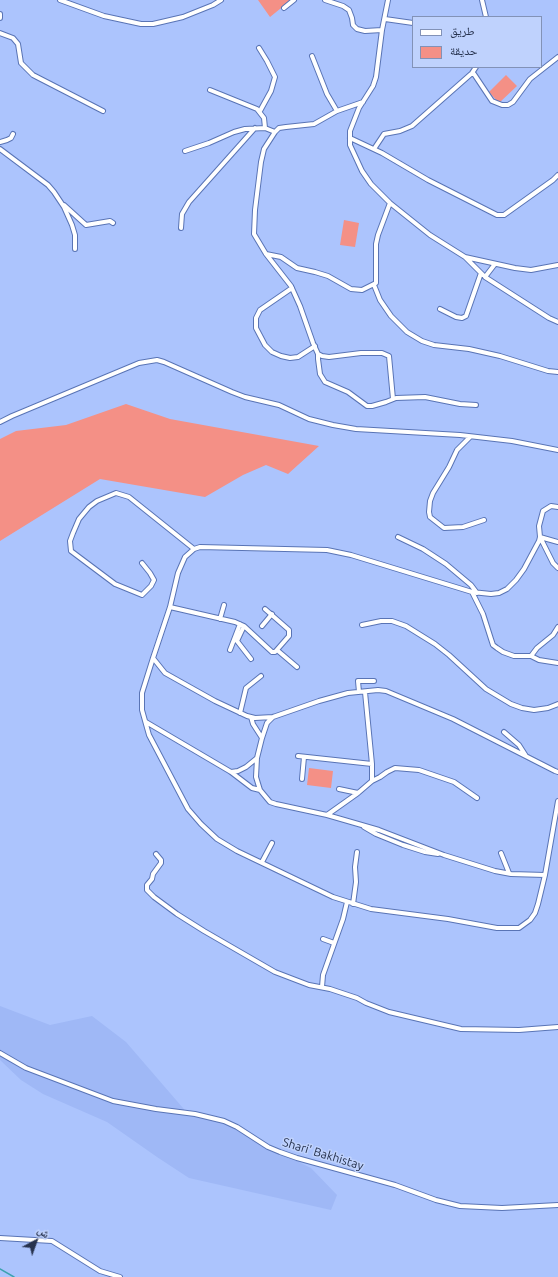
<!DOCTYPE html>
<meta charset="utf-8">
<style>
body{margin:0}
#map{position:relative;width:558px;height:1277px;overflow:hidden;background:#acc4fd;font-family:Ubuntu,"Noto Naskh Arabic",sans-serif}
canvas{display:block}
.legend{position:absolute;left:412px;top:16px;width:130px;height:52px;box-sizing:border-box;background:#bfd2fd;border:1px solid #8292b7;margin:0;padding:5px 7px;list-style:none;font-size:12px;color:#26324e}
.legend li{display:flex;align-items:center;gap:8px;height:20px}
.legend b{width:20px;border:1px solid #8292b7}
.north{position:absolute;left:16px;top:1221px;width:40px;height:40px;-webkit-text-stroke:3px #bfd2fd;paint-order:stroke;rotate:41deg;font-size:11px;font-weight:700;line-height:16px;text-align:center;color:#26324e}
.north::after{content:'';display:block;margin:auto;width:14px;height:18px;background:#26324e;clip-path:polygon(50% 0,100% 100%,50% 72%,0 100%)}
</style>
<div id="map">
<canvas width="558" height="1277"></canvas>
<ul class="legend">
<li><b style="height:5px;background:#fff"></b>طريق</li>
<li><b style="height:11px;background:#f49086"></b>حديقة</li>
</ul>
<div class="north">ش</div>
</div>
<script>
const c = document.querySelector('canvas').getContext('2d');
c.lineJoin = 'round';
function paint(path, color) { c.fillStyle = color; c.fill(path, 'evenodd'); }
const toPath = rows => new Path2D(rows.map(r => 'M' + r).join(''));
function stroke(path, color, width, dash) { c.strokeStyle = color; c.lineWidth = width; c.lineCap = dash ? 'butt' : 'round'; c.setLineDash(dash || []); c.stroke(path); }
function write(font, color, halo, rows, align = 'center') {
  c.font = font + ' Ubuntu,sans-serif'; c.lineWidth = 3; c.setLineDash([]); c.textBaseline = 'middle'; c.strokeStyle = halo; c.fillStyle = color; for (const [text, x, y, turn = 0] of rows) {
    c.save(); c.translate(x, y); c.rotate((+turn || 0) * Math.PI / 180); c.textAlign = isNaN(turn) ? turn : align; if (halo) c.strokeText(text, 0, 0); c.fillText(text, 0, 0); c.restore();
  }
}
paint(toPath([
 [0,1006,50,1025,92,1016,126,1042,189,1115,226,1124,260,1143,311,1168,337,1195,331,1210,189,1178,157,1157,107,1122,43,1094,21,1080,0,1060]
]), '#9fb8f6');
paint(toPath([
 [258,0,291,0,270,17],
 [506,75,517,86,499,103,489,92],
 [344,220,359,223,355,247,340,245],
 [126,404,170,419,319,446,288,474,266,465,243,475,205,497,100,479,0,541,0,439,16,431,66,425],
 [309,768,333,771,331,788,307,785]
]), '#f49086');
stroke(toPath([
 [0,1269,14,1277]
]), '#3ba2af', 1.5);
const street = toPath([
 [60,0,104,16,141,24,153,24,183,17,213,5,221,0],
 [325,0,343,6,349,10,352,18,353,25,357,29,365,31,382,30],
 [388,0,382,30,376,77,373,86,359,108,350,131,350,145,362,171,371,184,390,203,430,235,465,257,515,268,531,270,558,265],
 [482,0,486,17],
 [284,8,294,0],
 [0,14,0,18],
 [385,19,413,23],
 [0,33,13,38,18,44,21,63,33,75,103,111],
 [259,48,267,61,275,77,271,91,260,111],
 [312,56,327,94,337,111],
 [472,73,476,67],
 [210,90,257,109,264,118,265,128],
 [363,102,337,111,314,124,286,127,279,128,275,132,264,149,261,162,255,210,254,234,266,254,281,257,297,268,315,272,328,276,351,289,362,290,376,283,376,244,378,235,390,203],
 [350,138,382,153,428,180,497,215,504,215,553,180,558,175],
 [0,142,7,140,11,138,13,134],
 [0,149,48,185,54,192,64,207,72,225,75,235,75,249],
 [374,149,384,134,400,131,412,126,471,74,474,74,492,101,502,105,508,105,513,102,530,79,558,57],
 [185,151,209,143,234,132,245,129,265,128,275,132],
 [64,205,86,225,110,221,113,223],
 [181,228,182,214,189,202,255,128],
 [266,254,291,286,300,306,313,343,318,354,318,359,320,374,325,382,348,392,367,406,372,406,386,402,396,398,425,397,460,404,476,405],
 [465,257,483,275],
 [495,264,485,277,549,318,558,322],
 [374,285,380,300,391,316,407,332,422,341,434,345,469,349,500,356,548,371,558,372],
 [292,288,260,310,256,318,256,328,265,345,272,352,281,356,290,358,298,357,315,346],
 [440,309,456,317,462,318,466,316,481,273],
 [318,354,322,356,329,357,361,353,382,353,389,356,393,399],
 [0,422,12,416,139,363,157,360,164,362,232,392,245,397,279,405,309,419,333,425,356,429,460,435,512,441,558,450],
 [470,437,457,450,449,467,433,493,430,501,429,512,430,517,444,528,463,527,484,520],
 [558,507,551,506,543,511,539,526,540,537,539,541,524,569,516,580,507,589,499,593,491,594,472,592,351,555,327,550,200,547,194,549,185,557,178,573,170,607,153,658,142,693,142,710,149,735,188,809,201,824,217,839,237,851,333,897,371,909,448,919,497,928,519,928,530,920,535,913,538,904,545,875,558,801],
 [398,537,423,549,446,564,471,585,477,593],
 [540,537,553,563,558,568],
 [540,537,558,542],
 [142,563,150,573,154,580,151,586,142,595,115,584,71,551,70,541,73,533,79,519,89,507,97,501,116,493,129,497,194,549],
 [472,592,483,614,491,639,493,645,497,648,503,652,514,656,531,656,539,660,558,663],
 [170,607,235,622,244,626,272,652,275,652,289,636,289,630,265,609],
 [220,619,224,605],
 [362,625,381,621,392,621,406,626,435,644,449,655,486,689,511,704,522,708,534,710,548,708,558,704],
 [244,626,237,641,251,659],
 [262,626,272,614],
 [230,650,240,624],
 [277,650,297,667],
 [531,656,537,648,553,635,558,627],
 [153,658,165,673,215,701,247,716,255,718,273,717,319,701,348,693,378,690,386,691,453,719,555,771,558,772],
 [359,692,358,681,374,681],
 [240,713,246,688,261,676],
 [251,717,253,724,262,738],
 [146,722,231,772,252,788,260,790,270,802,276,804,327,815,379,830,444,855,495,871,511,874,545,875],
 [504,732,519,745,526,756],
 [298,756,372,764],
 [257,758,256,777,260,790],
 [231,772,238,771,246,767,257,758,262,738,267,723,273,717],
 [302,779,304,757],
 [372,781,380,777,387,772,395,768,419,770,454,782,477,798],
 [339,789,358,793],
 [327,815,358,793,372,781,372,764,365,692],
 [364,827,376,834,403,845,425,852,438,854],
 [501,853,509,873],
 [156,854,161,860,161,863,153,874,152,879,147,885,147,890,154,897,177,914,204,931,275,972,309,985,330,989,357,998,366,1003,389,1012,461,1029,519,1030,558,1027],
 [262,862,272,843],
 [353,904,356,882,355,867,357,852],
 [323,939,334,943],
 [322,987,323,975,343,919,347,902],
 [0,1053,26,1068,113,1101,156,1109,195,1114,224,1121,237,1127,268,1147,280,1152,297,1158,395,1185,436,1200,460,1206,502,1208,558,1205],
 [0,1238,52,1241,100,1271,120,1277]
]);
stroke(street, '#5974b5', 6);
stroke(street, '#fff', 4);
write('12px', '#26324e', '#bfd2fd', [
 ["Shari' Bakhistay",323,1154,17]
]);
</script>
